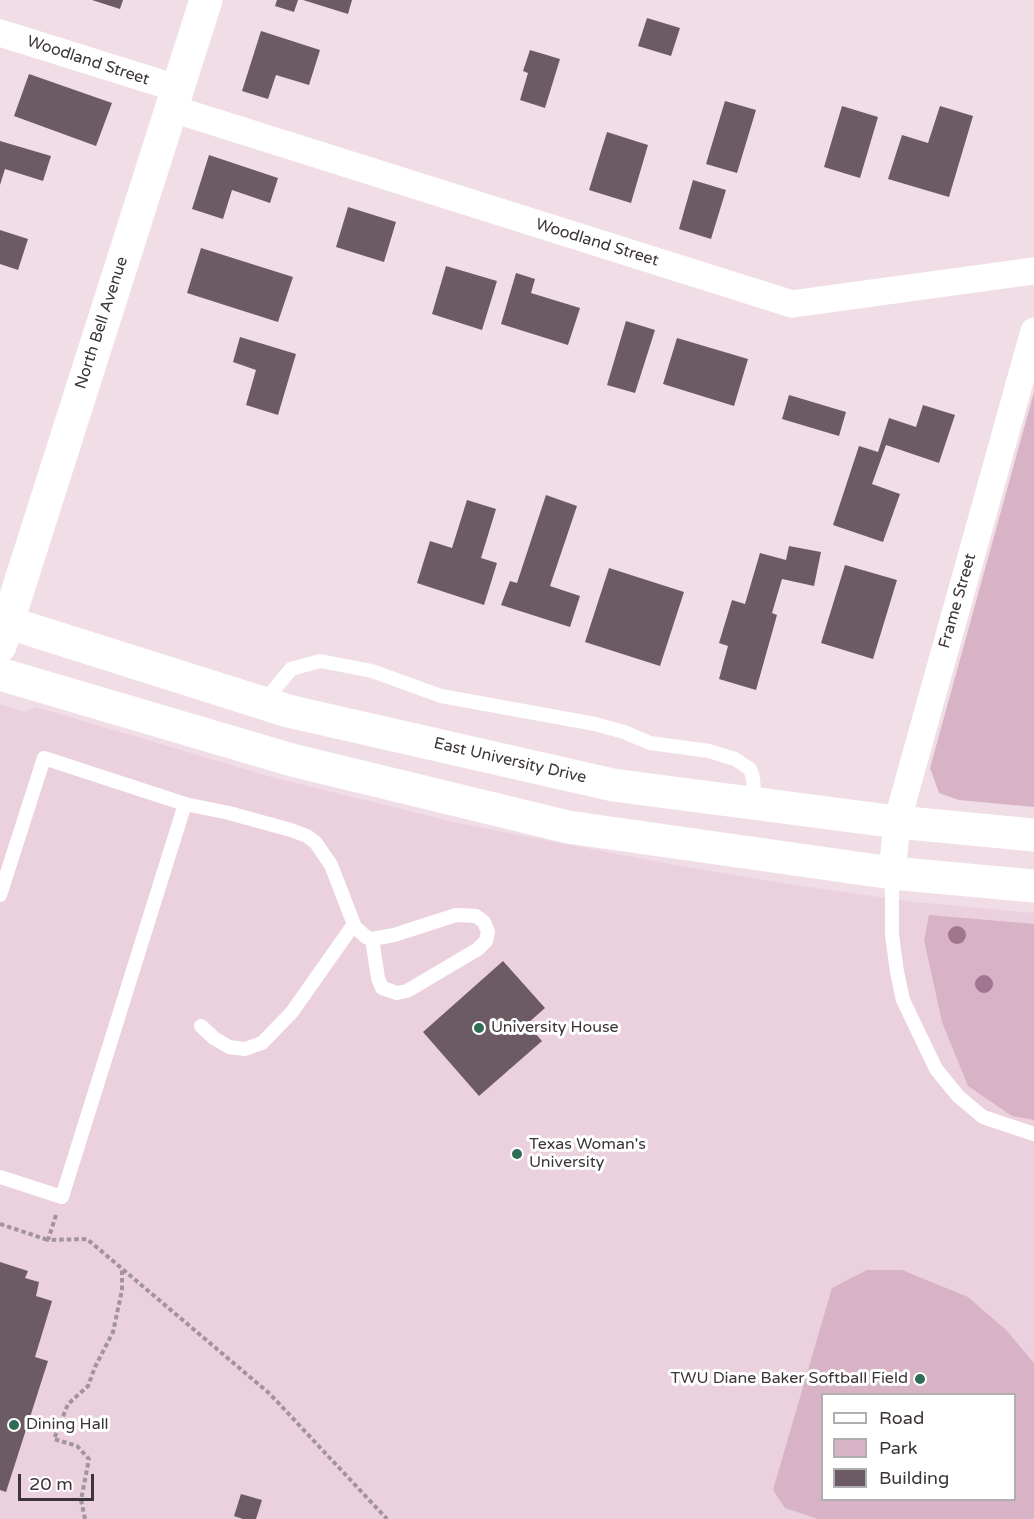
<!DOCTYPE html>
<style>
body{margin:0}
#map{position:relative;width:1034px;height:1519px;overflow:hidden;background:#f0dde6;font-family:"Varela Round",sans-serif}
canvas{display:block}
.legend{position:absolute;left:821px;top:1393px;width:195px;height:108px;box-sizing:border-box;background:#fff;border:2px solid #b1aeaf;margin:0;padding:8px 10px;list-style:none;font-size:18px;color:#3c3538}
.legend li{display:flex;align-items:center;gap:12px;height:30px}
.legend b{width:30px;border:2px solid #b1aeaf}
.scale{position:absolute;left:18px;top:1474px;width:76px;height:27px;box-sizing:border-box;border:3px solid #3c3538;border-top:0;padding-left:8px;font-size:18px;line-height:21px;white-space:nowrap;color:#3c3538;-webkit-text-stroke:4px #fff;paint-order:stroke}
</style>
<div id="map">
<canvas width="1034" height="1519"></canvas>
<ul class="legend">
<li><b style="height:8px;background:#fff"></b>Road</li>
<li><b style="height:16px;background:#d7b3c5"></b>Park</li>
<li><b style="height:16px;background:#6c5b64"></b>Building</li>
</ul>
<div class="scale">20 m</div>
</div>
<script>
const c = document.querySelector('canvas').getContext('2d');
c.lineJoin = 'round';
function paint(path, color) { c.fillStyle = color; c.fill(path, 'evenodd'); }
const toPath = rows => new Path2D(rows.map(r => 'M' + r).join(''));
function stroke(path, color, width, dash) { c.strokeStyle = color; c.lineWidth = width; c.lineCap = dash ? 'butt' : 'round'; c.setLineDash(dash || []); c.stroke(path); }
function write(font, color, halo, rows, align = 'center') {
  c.font = font + ' "Varela Round",sans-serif'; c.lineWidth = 6; c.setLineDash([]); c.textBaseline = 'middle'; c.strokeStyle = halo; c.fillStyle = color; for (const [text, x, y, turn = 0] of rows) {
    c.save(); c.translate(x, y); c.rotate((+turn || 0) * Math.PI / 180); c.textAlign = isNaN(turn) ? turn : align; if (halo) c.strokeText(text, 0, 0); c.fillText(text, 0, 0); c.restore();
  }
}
paint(toPath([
 [0,704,26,712,36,707,271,777,457,823,674,865,794,885,915,902,1034,913,1034,1519,0,1519],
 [822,1394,1014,1394,1014,1500,822,1500]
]), '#ebd0de');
paint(toPath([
 [1034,392,1034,807,959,800,939,793,930,768],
 [929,915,1034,924,1034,1120,1012,1116,968,1086,942,1022,924,940],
 [867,1270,902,1270,968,1297,1006,1330,1034,1363,1034,1519,818,1519,785,1508,773,1490,832,1288],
 [822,1394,1014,1394,1014,1500,822,1500]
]), '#d7b3c5');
paint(toPath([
 [92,0,123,0,120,9],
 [277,0,298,0,294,12,275,6],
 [303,0,352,0,348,14],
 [647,18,680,28,671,56,638,46],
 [261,31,320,50,309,85,276,75,268,99,242,91],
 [530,50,560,59,545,108,520,100,528,73,523,71],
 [29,74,112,103,96,146,14,116],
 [725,101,756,110,737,173,706,164],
 [842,106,878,117,860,178,824,167],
 [940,106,973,116,949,197,888,179,902,135,928,143],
 [607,132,648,145,631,203,589,190],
 [0,141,51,156,43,181,5,169,0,185],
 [209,155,278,178,270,203,232,190,223,219,192,209],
 [693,180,726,190,711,239,679,229],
 [348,207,396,222,384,262,336,247],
 [0,230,28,239,18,270,0,264],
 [201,248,293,277,278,322,187,293],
 [446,266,497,281,482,330,432,314],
 [516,273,535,279,531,293,580,308,568,345,501,324],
 [626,321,655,330,635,393,607,385],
 [240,337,296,354,278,415,246,405,256,370,233,362],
 [677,338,748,359,734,406,663,384],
 [789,395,846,412,839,436,782,419],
 [923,405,955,415,939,463,886,445,872,484,900,494,883,542,833,525,859,446,878,452,889,418,916,427],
 [546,495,577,506,550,586,580,596,570,627,501,605,510,581,517,583],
 [467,500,496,509,481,558,497,563,484,605,417,583,430,541,452,548],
 [789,546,821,552,814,586,782,579,772,613,777,615,756,690,719,679,728,646,719,643,732,600,745,604,760,553,786,560],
 [845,565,897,580,873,659,821,643],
 [609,568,684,592,660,666,585,642],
 [503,961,545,1008,527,1024,542,1041,479,1096,423,1032],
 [0,1262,28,1271,25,1278,39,1282,36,1296,52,1301,35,1357,48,1361,6,1492,0,1490],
 [241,1494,262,1500,256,1519,243,1519,234,1516]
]), '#6c5b64');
stroke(toPath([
 [56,1215,48,1240,87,1239,270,1394,387,1519],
 [0,1224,48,1240],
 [85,1519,81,1500,89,1459,77,1446,54,1439,68,1404,88,1386,95,1367,113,1332,122,1290,122,1269]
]), '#a2949b', 4, [4.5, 3]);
stroke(toPath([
 [263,703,291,669,320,661,372,671,441,696,595,724,624,732,650,743,709,751,735,759,750,769,753,778,755,803],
 [185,804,229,813,291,830,307,836,316,843,331,865,355,927,366,937,372,939,394,935,456,915,476,916,484,922,488,932,486,941,478,949,407,991,397,993,382,988,378,978,372,939],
 [892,873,892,935,897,972,903,1000,936,1069,958,1096,983,1117,1034,1134],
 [0,895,44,758,185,804,62,1197,0,1177],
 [201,1026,214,1038,229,1047,245,1049,262,1043,292,1012,354,924]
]), '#fff', 14);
stroke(toPath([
 [0,33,176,88],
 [170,108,792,304,1034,271],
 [892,873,897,822,1034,331]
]), '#fff', 27);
stroke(toPath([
 [0,646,206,0]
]), '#fff', 33);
stroke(toPath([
 [0,620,288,711,613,785,897,822,1034,835],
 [0,674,292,760,568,827,892,873,1034,886]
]), '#fff', 33);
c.fillStyle = '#a0768e';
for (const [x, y] of [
 [957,935],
 [984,984]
]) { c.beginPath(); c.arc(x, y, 9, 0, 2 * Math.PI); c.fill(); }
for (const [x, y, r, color] of [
 [479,1028,6,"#316c56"],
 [517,1154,6,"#316c56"],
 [920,1379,6,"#316c56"],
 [14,1425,6,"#316c56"]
]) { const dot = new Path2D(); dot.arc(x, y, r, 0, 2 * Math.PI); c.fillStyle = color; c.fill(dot); stroke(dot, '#fff', 2); }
write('16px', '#3c3538', '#fff', [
 ["Woodland Street",88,61,18],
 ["Woodland Street",597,243,17],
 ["North Bell Avenue",102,323,-72],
 ["Frame Street",958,601,-74],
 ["East University Drive",510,761,13]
]);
write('16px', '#3c3538', '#fff', [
 ["University House",491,1028],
 ["Texas Woman's",529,1145],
 ["University",529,1163],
 ["TWU Diane Baker Softball Field",908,1379,"right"],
 ["Dining Hall",26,1425]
], 'left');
</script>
